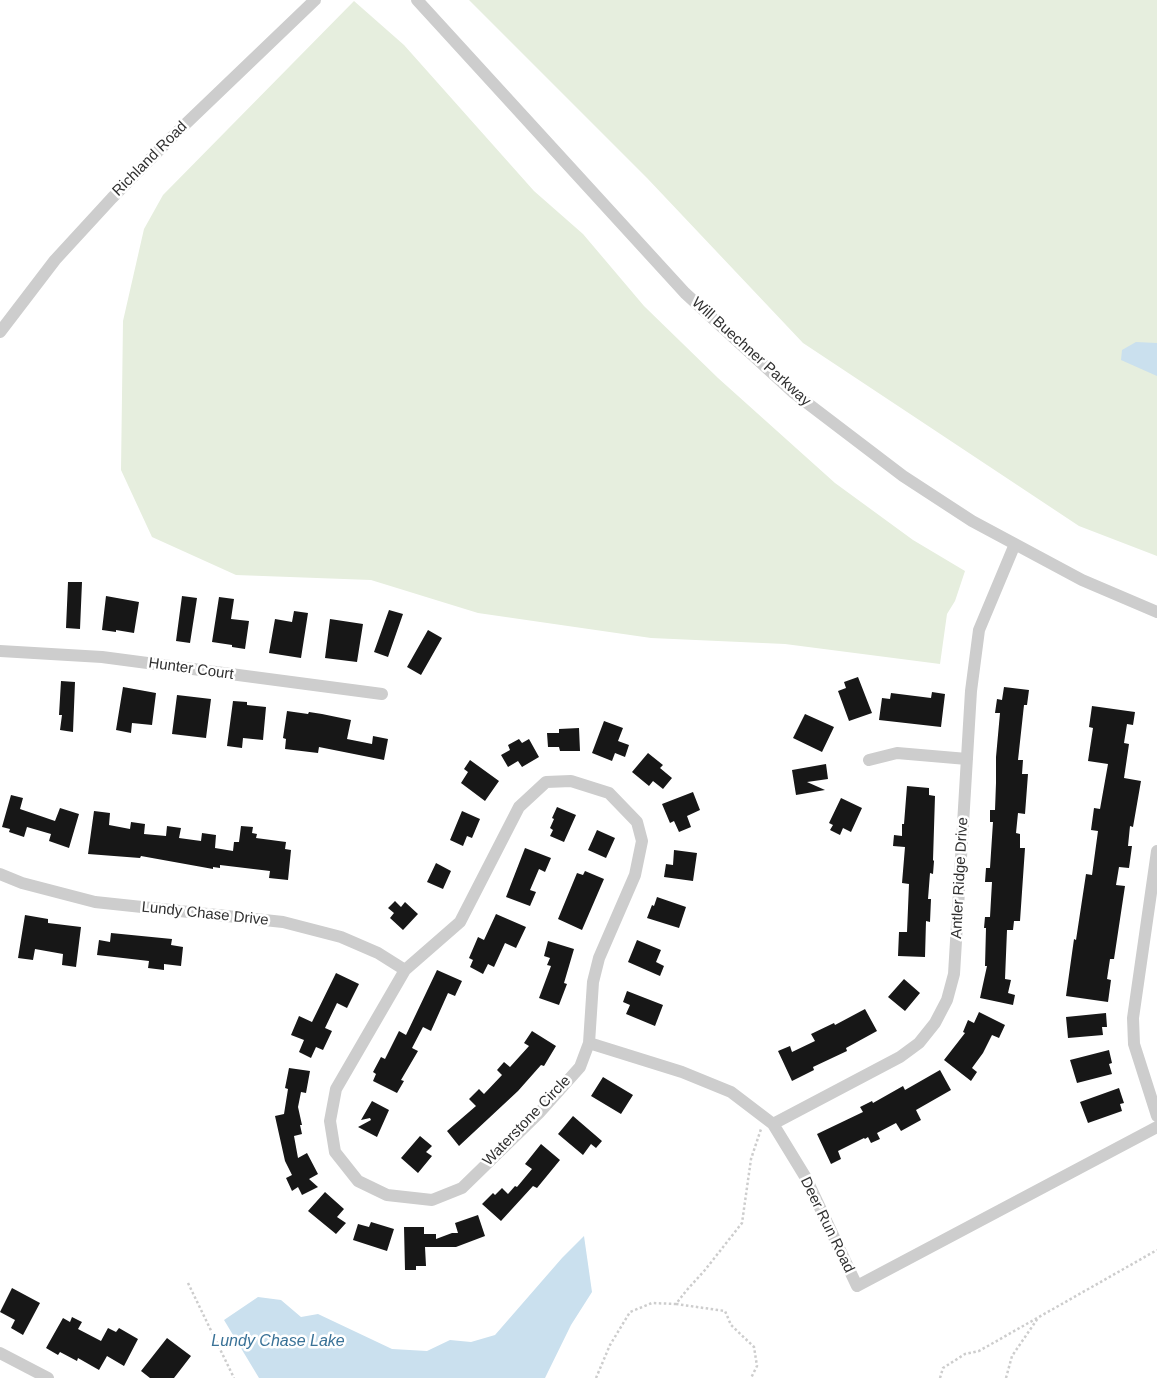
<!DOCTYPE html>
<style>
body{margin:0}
canvas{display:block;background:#fff}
</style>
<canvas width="1157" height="1378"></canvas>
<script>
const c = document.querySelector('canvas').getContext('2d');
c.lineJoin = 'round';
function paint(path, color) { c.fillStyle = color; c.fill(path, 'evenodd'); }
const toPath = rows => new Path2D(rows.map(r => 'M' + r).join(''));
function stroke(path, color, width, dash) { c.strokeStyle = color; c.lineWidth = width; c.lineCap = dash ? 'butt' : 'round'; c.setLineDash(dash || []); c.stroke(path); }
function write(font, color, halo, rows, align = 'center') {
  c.font = font + ' Helvetica,sans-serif'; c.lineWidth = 5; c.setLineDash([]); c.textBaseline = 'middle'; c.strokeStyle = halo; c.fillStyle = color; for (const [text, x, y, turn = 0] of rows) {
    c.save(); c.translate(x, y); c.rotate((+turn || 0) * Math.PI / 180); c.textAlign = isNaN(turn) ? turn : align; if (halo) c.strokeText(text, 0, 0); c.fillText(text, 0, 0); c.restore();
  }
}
paint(toPath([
 [469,0,1157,0,1157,556,1079,526,803,343,647,178],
 [354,1,404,45,534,191,583,234,644,306,718,378,835,483,913,540,965,571,955,601,947,614,940,664,785,644,651,638,478,613,371,580,236,575,152,537,121,470,123,321,144,229,163,195]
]), '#e6eede');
paint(toPath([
 [1136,342,1157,343,1157,376,1121,360,1122,350],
 [584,1236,592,1292,571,1325,545,1378,259,1378,224,1320,258,1297,281,1300,301,1317,318,1314,392,1349,427,1351,450,1340,471,1342,495,1335,562,1258]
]), '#cae0ee');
paint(toPath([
 [68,582,82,582,80,629,66,628],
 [106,596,139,602,134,633,116,630,116,632,102,630],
 [182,596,197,598,190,643,176,641],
 [219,597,234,599,231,619,249,621,245,649,232,647,232,645,212,642],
 [389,610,403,614,388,657,374,652],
 [294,611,308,613,301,658,269,653,275,619,292,622],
 [330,619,363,624,357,662,325,658],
 [428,630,442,638,421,675,407,667],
 [858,677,872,713,849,721,838,691,846,688,844,682],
 [61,681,75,682,73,732,60,730,62,715,59,715],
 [123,687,156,693,152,725,132,723,131,733,116,730],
 [1004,687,1029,690,1027,705,1024,705,1018,760,1023,760,1022,774,1028,774,1025,814,1018,813,1016,833,1020,834,1020,848,1025,848,1020,921,1014,921,1013,930,1007,930,1005,979,1011,980,1008,993,1015,995,1013,1005,980,998,987,966,985,966,986,928,984,928,985,917,990,917,992,882,985,882,986,868,990,868,993,822,990,822,990,810,995,810,996,783,996,757,1000,713,995,713,997,699,1002,700],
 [932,692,945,694,941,727,879,720,882,698,890,699,891,693,931,698],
 [177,695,211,699,206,738,172,734],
 [233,701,247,702,247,705,266,707,263,740,243,738,242,748,227,746],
 [1092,706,1135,712,1133,725,1127,724,1124,743,1129,744,1124,778,1141,781,1133,827,1130,826,1128,846,1132,846,1129,868,1119,867,1116,885,1125,886,1114,959,1110,959,1107,979,1111,980,1108,1002,1066,996,1074,939,1076,940,1086,874,1092,875,1098,831,1091,830,1094,808,1100,809,1108,764,1088,761,1093,728,1089,727],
 [287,711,308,714,309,712,322,714,351,720,347,739,372,744,373,736,388,739,384,760,319,747,318,753,285,749,286,739,283,738],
 [805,714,834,727,822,752,793,738],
 [604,721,623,728,618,741,629,745,625,757,615,753,612,761,592,753],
 [579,728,580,751,560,751,559,747,548,747,547,733,559,733,559,729],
 [519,739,522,743,529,739,539,757,522,767,518,761,508,767,501,755,510,750,508,745],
 [648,753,663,765,660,768,672,778,663,789,653,781,649,786,632,772],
 [470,760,499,781,485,801,461,783,468,772,464,769],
 [826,764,828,779,807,782,825,790,796,795,792,770],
 [907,786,929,788,929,795,935,796,933,860,934,861,933,874,930,873,928,899,931,899,930,922,926,921,925,957,898,956,899,932,907,932,909,884,902,883,905,847,893,846,894,835,902,836,902,824,904,824],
 [693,792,700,810,687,816,691,827,679,832,674,821,670,823,662,804],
 [11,795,23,798,20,809,55,821,60,808,79,814,69,848,49,841,51,834,27,827,24,837,9,832,10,829,2,827],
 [841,798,862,808,851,832,843,828,840,835,830,830,833,825,829,823],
 [557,807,576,815,564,842,550,836,553,830,550,828,554,819,552,818],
 [94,811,110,813,109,825,130,829,131,822,145,824,144,834,166,836,167,826,181,828,179,838,201,841,202,833,216,835,215,848,233,851,234,842,239,842,241,826,253,827,252,833,257,834,256,838,286,842,285,849,291,850,288,880,269,878,270,871,220,865,220,868,213,867,213,869,141,856,140,858,88,854],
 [462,811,480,819,472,838,467,836,463,846,450,840],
 [597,830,615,838,606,858,588,850],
 [525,848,551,858,545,872,539,869,530,890,536,892,530,906,506,897],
 [674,850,697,853,693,881,664,877,666,864,673,865],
 [436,863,451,871,443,889,427,882],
 [585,871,604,879,582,930,558,919,577,873,583,875],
 [657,897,686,907,679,928,647,918,652,905,654,906],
 [395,901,401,907,405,902,418,914,403,930,390,918,394,913,388,908],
 [496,914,526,927,516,948,505,943,494,967,488,964,483,974,470,967,473,960,469,958,478,937,484,940],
 [25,915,48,919,48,923,81,927,76,967,62,965,63,954,35,949,33,960,18,958],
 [111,933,172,939,171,945,183,947,181,966,164,964,164,970,148,968,149,961,97,955,99,940,110,942],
 [637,940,661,950,656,962,664,966,660,976,628,962],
 [548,941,574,949,564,983,567,984,559,1005,539,998,551,966,547,965,550,958,544,956],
 [437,970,462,981,455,996,448,993,431,1031,423,1027,412,1048,418,1051,401,1080,404,1081,397,1093,373,1081,376,1074,373,1072,381,1057,385,1059,399,1031,406,1035],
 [336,973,359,984,347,1008,337,1003,325,1028,332,1031,323,1050,316,1047,311,1058,299,1052,304,1040,291,1035,299,1016,312,1022],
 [904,979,920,993,905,1011,888,997],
 [627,991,663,1005,655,1026,626,1014,630,1005,623,1002],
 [865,1009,877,1031,846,1048,847,1051,813,1067,814,1070,792,1081,778,1051,790,1046,792,1052,815,1041,811,1034,834,1023,835,1025],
 [979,1012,1005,1025,999,1038,992,1035,983,1053,972,1068,977,1072,971,1081,944,1060,965,1033,963,1032,968,1020,974,1023],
 [1106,1013,1107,1027,1102,1027,1103,1035,1068,1038,1066,1017],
 [532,1031,556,1046,544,1066,541,1065,518,1091,459,1146,447,1131,476,1106,469,1099,479,1089,484,1094,502,1075,497,1070,504,1062,510,1067,529,1046,524,1043],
 [1109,1050,1112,1063,1109,1064,1112,1074,1077,1083,1070,1060],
 [289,1068,310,1071,306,1093,301,1092,298,1107,302,1125,300,1125,302,1134,294,1136,298,1158,307,1153,318,1174,309,1179,318,1187,302,1195,298,1187,292,1191,286,1178,292,1175,285,1161,275,1116,284,1114,288,1089,285,1088],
 [940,1070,951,1090,916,1110,921,1120,901,1131,896,1123,877,1133,880,1139,871,1143,868,1137,865,1139,864,1138,838,1151,841,1159,831,1164,817,1134,863,1112,860,1107,872,1101,873,1103,903,1086,905,1090],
 [603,1077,633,1095,621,1114,591,1096],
 [1119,1088,1124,1103,1120,1104,1122,1111,1088,1123,1080,1102],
 [372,1101,389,1110,377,1137,358,1127,371,1120,370,1118,361,1120],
 [573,1116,602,1141,596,1148,591,1144,583,1155,558,1134],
 [420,1136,432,1146,426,1152,432,1156,418,1173,401,1158],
 [541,1144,560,1160,537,1188,533,1186,501,1221,482,1204,493,1193,495,1195,502,1188,508,1194,515,1186,517,1187,532,1169,525,1164],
 [325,1192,344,1209,337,1217,346,1223,336,1234,308,1211],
 [478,1215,485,1236,456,1247,425,1247,426,1266,416,1266,416,1270,405,1270,404,1227,424,1227,424,1234,436,1234,436,1239,452,1233,458,1233,455,1223],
 [371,1222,394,1229,387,1251,353,1240,358,1224,369,1227],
 [12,1288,40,1303,23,1335,11,1328,15,1320,0,1312],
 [72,1317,82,1322,78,1329,101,1341,108,1328,116,1332,119,1328,138,1339,124,1366,107,1356,99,1370,78,1358,77,1361,60,1352,58,1355,46,1348,63,1318,70,1322],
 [167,1338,191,1356,174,1378,150,1378,141,1371]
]), '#171717');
stroke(toPath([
 [188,1283,234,1378],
 [676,1304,725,1311,731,1325,754,1347,757,1366,751,1378],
 [596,1378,610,1345,630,1312,652,1303,676,1304,686,1291,705,1270,742,1223,751,1159,761,1129],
 [940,1378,943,1368,965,1354,979,1351,1157,1250],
 [1006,1378,1012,1356,1038,1318]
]), '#cdcdcd', 2.5, [2.5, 2.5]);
stroke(toPath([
 [417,0,685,293,794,393,903,476,972,521,1082,580,1157,612],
 [0,332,55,260,112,198,172,137,315,0],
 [0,651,102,657,382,694],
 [869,760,897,753,967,759],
 [571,781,609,793,637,822,642,841,635,875,599,958,593,982,589,1043,580,1067,539,1113,462,1188,432,1200,387,1195,358,1181,335,1152,330,1121,336,1089,405,970,460,922,519,807,546,782,571,781],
 [1157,851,1133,1018,1134,1044,1157,1116],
 [0,874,22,883,95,902,283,922,341,937,378,953,405,970],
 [589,1043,682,1072,731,1092,773,1124,806,1178,857,1286,1157,1127],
 [773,1124,900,1057,919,1043,935,1023,947,1000,954,974,971,691,979,630,1015,544],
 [0,1353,48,1378]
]), '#cdcdcd', 12);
write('15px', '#303030', '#fff', [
 ["Richland Road",150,159,-45],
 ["Will Buechner Parkway",751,352,42],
 ["Hunter Court",191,669,8],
 ["Antler Ridge Drive",960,878,-87],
 ["Lundy Chase Drive",205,914,6],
 ["Waterstone Circle",527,1121,-46],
 ["Deer Run Road",827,1225,64]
]);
write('italic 16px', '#3a7297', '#fff', [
 ["Lundy Chase Lake",278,1342]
]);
</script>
